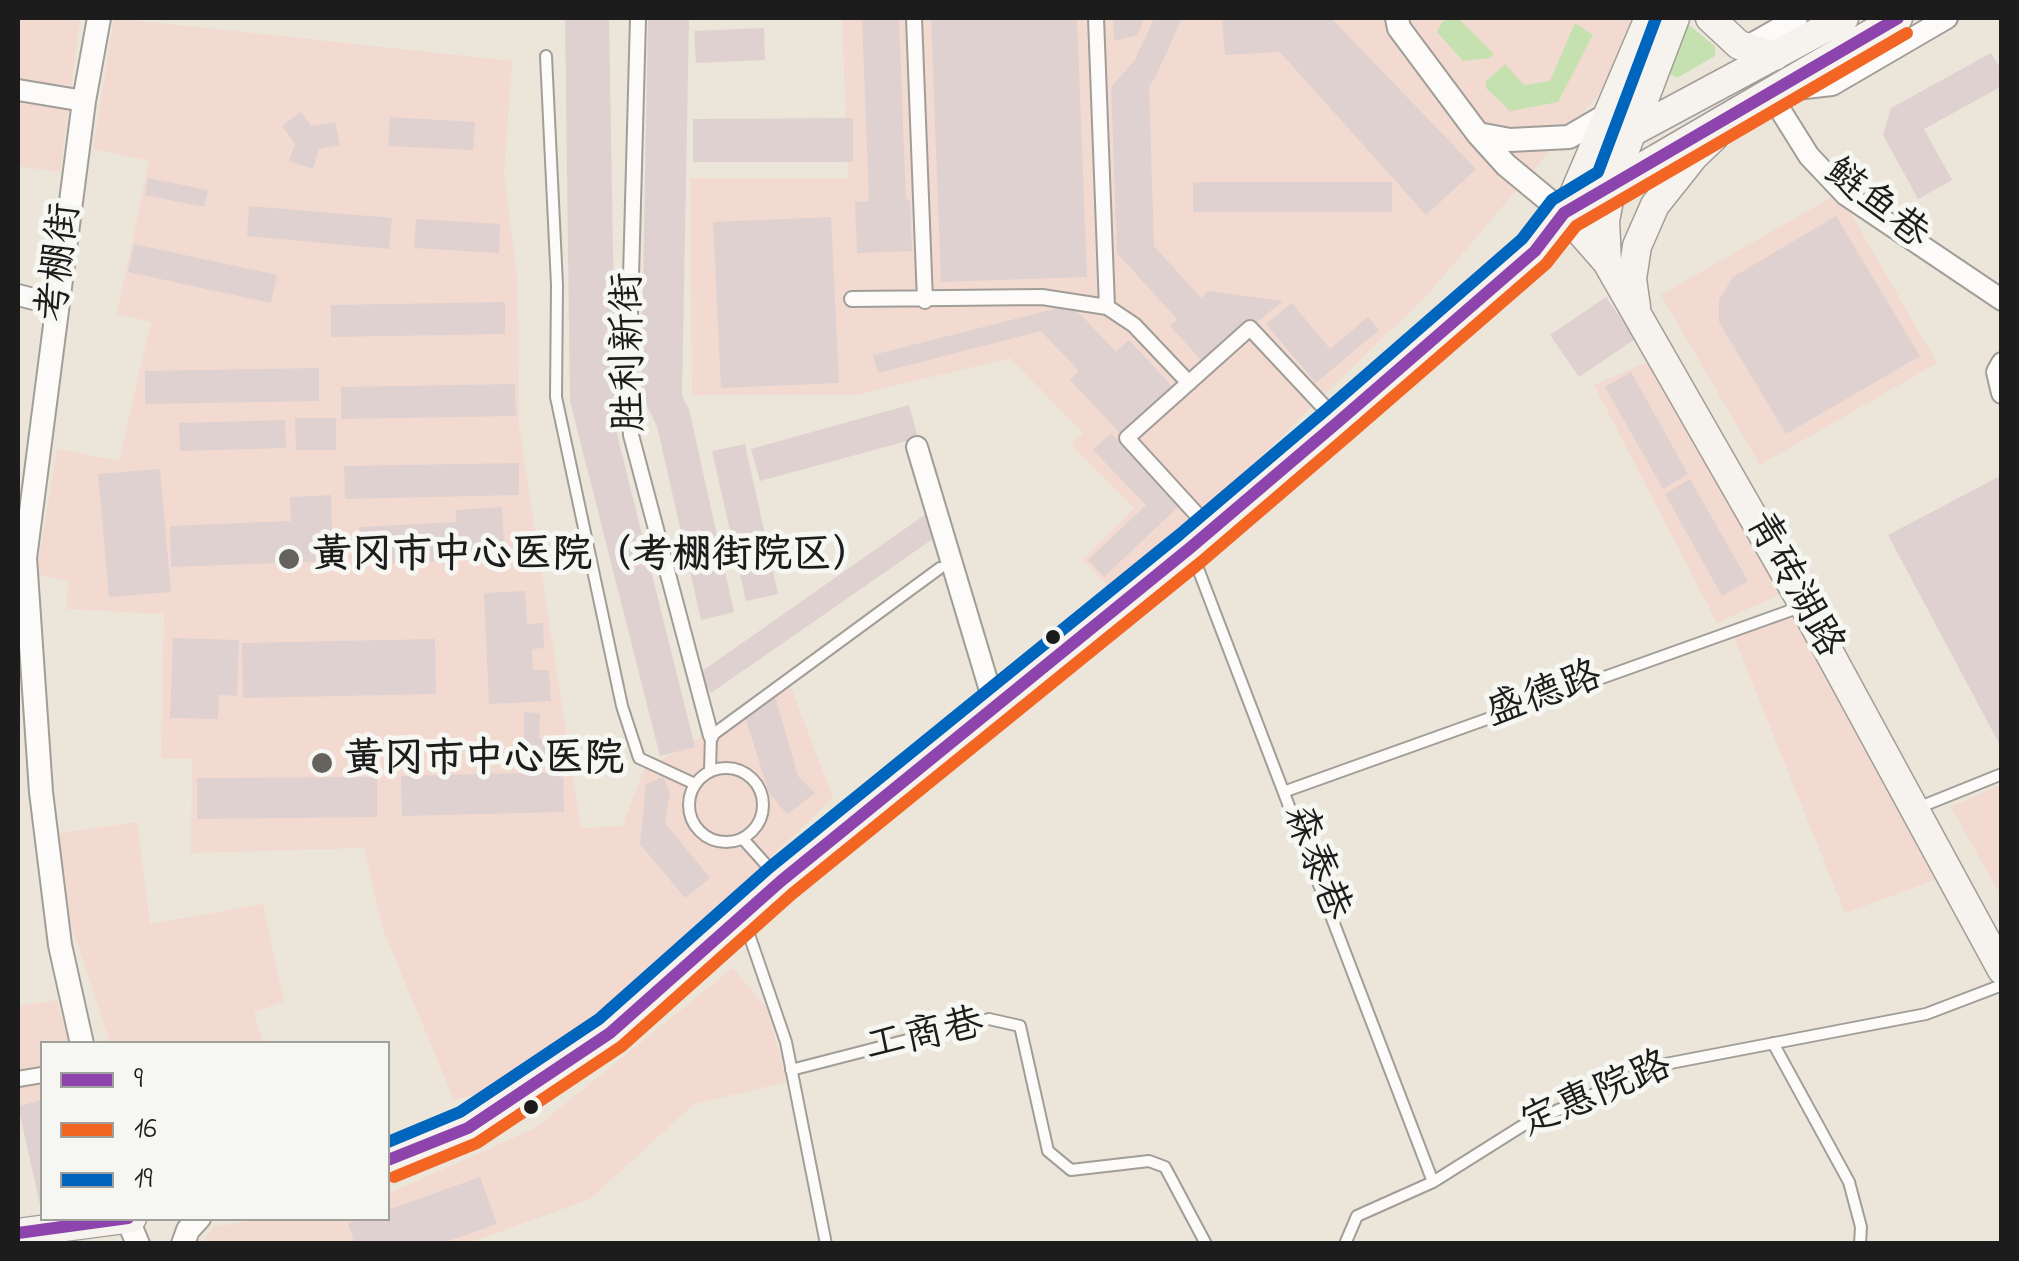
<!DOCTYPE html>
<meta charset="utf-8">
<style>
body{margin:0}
#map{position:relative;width:2019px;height:1261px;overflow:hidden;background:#ece5da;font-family:"Indie Flower",sans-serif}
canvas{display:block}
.frame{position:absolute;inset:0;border:20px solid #1c1c1c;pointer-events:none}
.legend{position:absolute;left:40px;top:1041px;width:350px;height:180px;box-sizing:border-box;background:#f6f6f2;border:2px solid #9f9f9c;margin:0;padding:12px 18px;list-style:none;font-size:30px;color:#1c1c1c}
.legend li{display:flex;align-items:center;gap:20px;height:50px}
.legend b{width:50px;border:2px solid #9f9f9c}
</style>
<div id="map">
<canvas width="2019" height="1261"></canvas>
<div class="frame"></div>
<ul class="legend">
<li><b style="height:12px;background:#8e44ad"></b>9</li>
<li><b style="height:12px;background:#f26522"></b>16</li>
<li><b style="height:12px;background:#0065bd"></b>19</li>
</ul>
</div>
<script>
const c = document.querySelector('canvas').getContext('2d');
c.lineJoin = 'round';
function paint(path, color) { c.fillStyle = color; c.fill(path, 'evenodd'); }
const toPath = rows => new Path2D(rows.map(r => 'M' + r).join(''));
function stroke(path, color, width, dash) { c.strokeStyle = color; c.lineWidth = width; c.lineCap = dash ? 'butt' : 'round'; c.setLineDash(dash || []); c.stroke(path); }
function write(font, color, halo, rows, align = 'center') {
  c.font = font + ' "Indie Flower","LXGW WenKai TC",sans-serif'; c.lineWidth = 10; c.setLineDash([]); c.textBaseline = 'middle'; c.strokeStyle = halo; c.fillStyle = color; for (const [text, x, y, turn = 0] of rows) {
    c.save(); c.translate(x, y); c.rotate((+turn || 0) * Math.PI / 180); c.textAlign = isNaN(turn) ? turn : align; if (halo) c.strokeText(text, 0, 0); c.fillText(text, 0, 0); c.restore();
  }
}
paint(toPath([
 [18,18,80,21,60,172,18,166],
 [114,18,512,61,504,174,518,285,519,426,581,828,622,826,644,770,790,685,833,798,616,1004,559,1052,492,1090,454,1100,382,927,364,848,191,853,192,759,161,758,164,614,67,609,68,581,36,575,57,449,119,461,151,322,117,314,149,161,93,149],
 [842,18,1639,18,1619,70,1428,294,1118,595,1082,560,1134,508,1071,445,1083,433,1010,358,856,395,692,395,690,178,848,179],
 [1839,193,1937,363,1760,465,1661,295],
 [1656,358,1783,593,1717,623,1594,385],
 [1794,618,1935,880,1845,913,1732,632],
 [2001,784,2001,896,1951,807],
 [137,822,150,924,263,904,284,1002,254,1012,263,1043,110,1043,71,924,59,833],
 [733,968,767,1008,787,1082,694,1104,590,1199,469,1243,201,1244,214,1227,261,1219,388,1218,388,1194,535,1128],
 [57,1000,69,1043,42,1044,42,1100,18,1106,18,1006]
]), '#f2dad1');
paint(toPath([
 [1453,18,1458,18,1494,54,1490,58,1463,61,1437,32,1442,22],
 [1575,23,1593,35,1558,102,1510,111,1486,88,1486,81,1505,64,1524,85,1550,81],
 [1689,25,1715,46,1715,56,1677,78,1664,70,1682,28]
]), '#c6e1b0');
paint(toPath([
 [565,18,609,18,616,430,695,747,660,756,570,401],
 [648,18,689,18,682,396,689,409,734,612,701,620,657,426,641,395],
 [862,18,899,18,906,200,910,200,912,251,857,253,855,202,869,201],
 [931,18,1077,18,1087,277,941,282],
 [1113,18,1144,18,1138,35,1114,41],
 [1154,18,1182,18,1155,78,1149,86,1154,246,1201,298,1208,291,1283,301,1205,364,1170,326,1177,319,1117,253,1111,87,1135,60],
 [1222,18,1331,18,1476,169,1426,215,1280,52,1225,55],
 [764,28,765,60,696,63,694,31],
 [1991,53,2002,71,2002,86,1924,129,1952,180,1918,199,1883,135,1891,108],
 [301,112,311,126,335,122,340,145,319,149,313,169,289,161,295,144,282,126],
 [390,117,475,122,473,150,388,146],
 [853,118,853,162,693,162,693,119],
 [148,178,208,190,204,207,145,195],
 [1193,182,1392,182,1392,212,1193,212],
 [249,206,392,218,389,249,247,236],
 [1836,216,1920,356,1786,434,1719,322,1719,300,1733,277],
 [831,217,839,383,721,388,713,222],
 [416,219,500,224,499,253,414,248],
 [134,244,277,275,271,303,128,272],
 [1606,297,1635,339,1579,377,1550,335],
 [505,302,505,334,331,337,331,305],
 [1292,303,1330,349,1368,317,1379,330,1316,383,1266,324],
 [1066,306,1080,314,1116,352,1129,340,1172,386,1121,434,1070,380,1079,371,1041,331,878,373,873,355],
 [319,368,319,401,145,404,145,371],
 [1631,372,1688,474,1663,489,1605,387],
 [515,384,516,416,341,419,341,387],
 [909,405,918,438,760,481,751,449],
 [295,418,336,418,336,450,296,450],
 [285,420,286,448,180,451,179,423],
 [1111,433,1180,505,1104,577,1088,560,1146,505,1093,450],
 [745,444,778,594,746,601,712,451],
 [519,463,519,495,345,499,344,466],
 [160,469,171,592,109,597,98,474],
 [2002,475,2002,749,1888,535],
 [1690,479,1748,581,1722,596,1665,494],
 [331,495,333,561,171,567,170,526,291,521,290,497],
 [502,507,505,558,361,565,359,527,456,522,456,510],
 [926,514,940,534,711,693,698,674],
 [525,591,527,624,543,623,544,648,532,649,533,670,549,670,551,701,489,704,484,593],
 [173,638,239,640,237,696,219,695,218,719,170,718],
 [435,639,436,694,243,698,242,643],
 [775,696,798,776,815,793,787,814,769,793,745,716],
 [524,712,540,713,539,739,564,739,564,754,524,754],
 [563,772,564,812,402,816,401,776],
 [377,777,377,817,197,819,197,778],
 [663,777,670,793,665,823,710,878,685,898,640,844,646,784],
 [42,1100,42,1209,41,1209,18,1106],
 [480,1177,497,1224,440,1244,355,1244,348,1224,363,1218,388,1218,388,1210]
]), '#dfd1cf');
const service = toPath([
 [546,56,557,285,556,397,622,706,639,758,695,784],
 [1192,553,1433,1182],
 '689 805a37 37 0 1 1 74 0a37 37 0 1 1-74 0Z',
 [710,771,711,736,940,568],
 [1286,791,1803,606],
 [1915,809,2002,774],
 [743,839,779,879],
 [743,917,786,1042,826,1244],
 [1773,1043,1849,1182,1861,1227,1860,1244],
 [791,1070,989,1019,1020,1026,1048,1151,1071,1170,1149,1161,1165,1167,1206,1244],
 [1345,1244,1357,1216,1433,1182,1522,1126,1660,1065,1926,1014,2002,985]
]);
const pedestrian = toPath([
 [638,18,628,387,631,435,711,736],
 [914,18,925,301],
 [1096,18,1107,307],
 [852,299,1042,297,1107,307,1134,325,1189,383],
 [1211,530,1127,438,1250,328,1338,422],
 [18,1079,42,1075]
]);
const minor = toPath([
 [1947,18,1832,85,1769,92,1809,156,1846,195,2002,300],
 [1746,47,1797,18],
 [18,90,84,101],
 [18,295,57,305],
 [2002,363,1997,372,2002,393],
 [917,447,995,707]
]);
const tertiary = toPath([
 [1397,18,1399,28,1478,134,1506,165,1564,213],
 [1478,134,1510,140,1569,137,1610,113],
 [82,1044,60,945,41,792,25,558,84,101,99,18],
 [127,1218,138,1244],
 [183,1244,188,1230,199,1218]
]);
const secondary = toPath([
 [1710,18,1739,45,1775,56],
 [1593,153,1844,18],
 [1565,212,1898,18],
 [1564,213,1607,262,1804,606,2002,970],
 [1607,262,1605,221,1612,184,1675,18],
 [1636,307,1632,279,1637,246,1655,205,1694,156,1714,137],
 [388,1160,421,1149,468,1128,511,1102,610,1033,781,881,1190,548,1535,251,1574,194,1649,18],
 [18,1233,132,1218]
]);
stroke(service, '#a19d97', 14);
stroke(pedestrian, '#a19d97', 18);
stroke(minor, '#a19d97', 24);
stroke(tertiary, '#a19d97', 26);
stroke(secondary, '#a19d97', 31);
stroke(service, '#fcfbf9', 10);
stroke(pedestrian, '#fcfbf9', 14);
stroke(minor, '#fcfbf9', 20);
stroke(tertiary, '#fcfbf9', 22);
stroke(secondary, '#f6f3ee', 28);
stroke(toPath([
 [388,1160,468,1128,610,1033,781,881,1190,548,1338,422,1535,251,1564,213,1898,18],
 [18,1233,128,1218]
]), '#8e44ad', 12);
stroke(toPath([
 [394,1177,477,1143,622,1046,792,894,1201,562,1349,435,1546,264,1576,226,1907,33]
]), '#f26522', 12);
stroke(toPath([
 [388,1142,460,1112,599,1019,770,867,1179,535,1327,409,1522,239,1552,200,1598,172,1656,18]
]), '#0065bd', 12);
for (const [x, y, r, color] of [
 [289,559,12,"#65625e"],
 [1053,637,9,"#1c1c1c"],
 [322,763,12,"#65625e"],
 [531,1107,9,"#1c1c1c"]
]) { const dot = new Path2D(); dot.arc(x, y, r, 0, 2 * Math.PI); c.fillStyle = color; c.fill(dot); stroke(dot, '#f6f6f2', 4); }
write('40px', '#1c1c1c', '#f6f6f2', [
 ["鲢鱼巷",1874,207,38],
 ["考棚街",63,263,-83],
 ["胜利新街",633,352,-91],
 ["青砖湖路",1791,586,61],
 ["盛德路",1545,698,-20],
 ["森泰巷",1313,864,69],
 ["工商巷",925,1039,-12],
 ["定惠院路",1597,1098,-23]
]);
write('bold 40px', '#1c1c1c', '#f6f6f2', [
 ["黄冈市中心医院（考棚街院区）",312,559],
 ["黄冈市中心医院",344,763]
], 'left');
</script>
